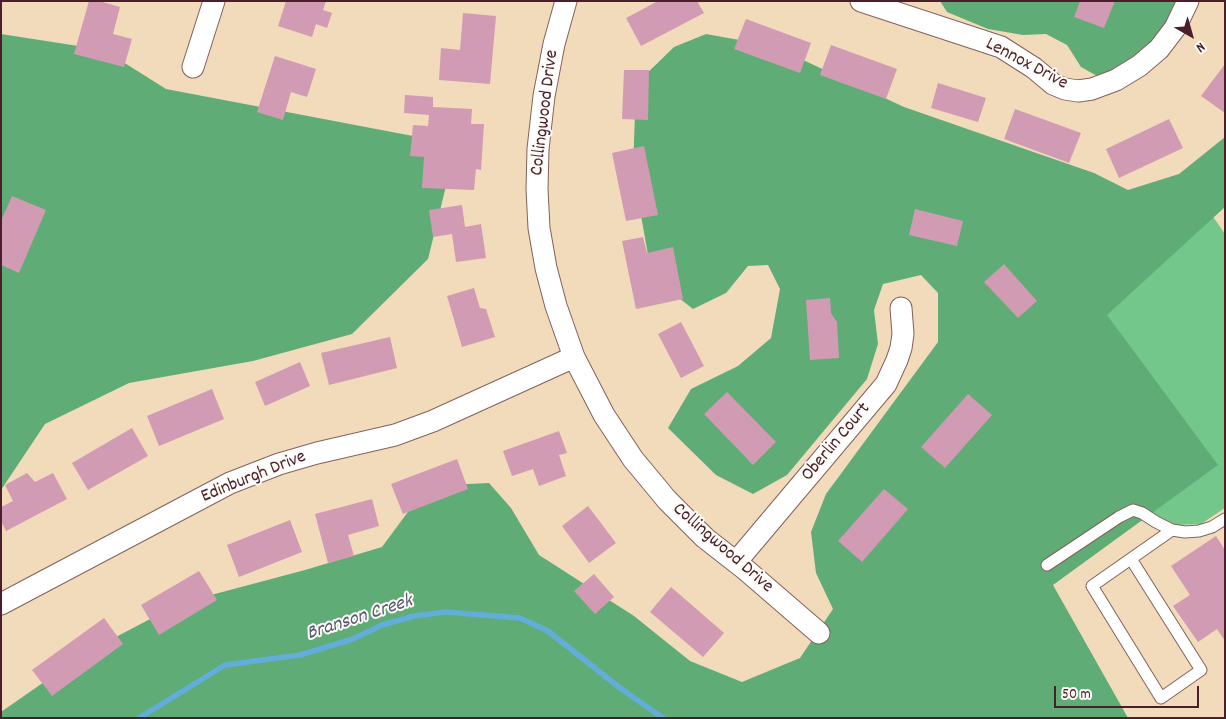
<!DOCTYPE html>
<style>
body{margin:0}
#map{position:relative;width:1226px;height:719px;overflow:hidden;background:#f1dbbb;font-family:Dekko,sans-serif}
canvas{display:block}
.frame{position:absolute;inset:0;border:2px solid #4a1f2b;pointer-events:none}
.north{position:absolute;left:1166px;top:10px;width:50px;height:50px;-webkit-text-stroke:4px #fdfcf7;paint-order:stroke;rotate:142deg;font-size:14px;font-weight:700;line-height:20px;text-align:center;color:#4a1f2b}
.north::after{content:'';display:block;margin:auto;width:18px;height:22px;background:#4a1f2b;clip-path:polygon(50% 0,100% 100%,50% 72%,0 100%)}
.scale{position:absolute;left:1054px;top:686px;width:145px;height:22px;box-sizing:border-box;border:2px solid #4a1f2b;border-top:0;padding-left:6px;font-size:15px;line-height:18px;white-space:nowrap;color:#4a1f2b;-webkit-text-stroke:4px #fdfcf7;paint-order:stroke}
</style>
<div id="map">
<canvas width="1226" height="719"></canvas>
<div class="frame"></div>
<div class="north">N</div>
<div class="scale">50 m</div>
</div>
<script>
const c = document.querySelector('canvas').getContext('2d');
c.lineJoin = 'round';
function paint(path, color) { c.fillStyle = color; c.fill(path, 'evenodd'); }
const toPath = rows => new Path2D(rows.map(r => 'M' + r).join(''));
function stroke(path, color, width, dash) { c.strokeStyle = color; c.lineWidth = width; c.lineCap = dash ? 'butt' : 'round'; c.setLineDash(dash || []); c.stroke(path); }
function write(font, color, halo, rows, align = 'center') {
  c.font = font + ' Dekko,sans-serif'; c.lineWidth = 4; c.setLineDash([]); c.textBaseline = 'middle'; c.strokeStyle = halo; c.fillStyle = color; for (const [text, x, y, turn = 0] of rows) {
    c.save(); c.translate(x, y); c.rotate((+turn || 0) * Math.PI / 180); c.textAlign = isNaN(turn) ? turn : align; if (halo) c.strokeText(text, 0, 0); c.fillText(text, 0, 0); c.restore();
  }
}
paint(toPath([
 [1205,205,1225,234,1225,508,1201,524,1176,525,1151,514,1073,330]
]), '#74c78a');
paint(toPath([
 [940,1,1177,1,1161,33,1140,57,1099,77,1081,67,1067,45,1046,34,1023,35,988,29,947,12],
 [1,34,104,50,166,89,413,136,446,186,428,259,352,334,253,361,129,383,45,424,1,490],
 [706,34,773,46,904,107,1094,173,1128,190,1179,174,1225,137,1225,207,1107,315,1218,465,1053,585,1128,718,1,718,1,712,87,652,181,603,305,570,382,547,427,486,489,483,511,508,539,555,634,616,690,661,742,682,800,658,833,609,816,573,811,532,826,494,938,342,938,293,921,275,883,284,874,310,878,344,867,379,787,475,753,494,716,475,668,428,691,389,738,366,771,338,780,289,768,265,748,266,726,293,693,309,652,277,633,171,636,84,674,47]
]), '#5fac76');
stroke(toPath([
 [139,718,225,665,300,655,353,639,382,625,414,616,446,612,520,618,548,631,620,688,663,718]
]), '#63addb', 5.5);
paint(toPath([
 [89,1,99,1,120,7,113,34,132,39,124,67,74,54],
 [286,1,326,1,323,10,332,13,327,28,316,24,312,37,278,26],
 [658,1,697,1,704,13,641,46,626,18],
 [1080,1,1115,1,1104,28,1074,17],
 [463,13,496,16,490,84,439,80,441,48,460,50],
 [746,19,811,43,800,73,734,49],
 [831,45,897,69,886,99,820,75],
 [275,56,316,69,307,97,291,92,283,120,257,112],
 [1225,64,1225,113,1201,96],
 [624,70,649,70,648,120,622,119],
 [938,83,986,98,978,122,931,108],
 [405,95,433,97,433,107,472,109,471,124,484,124,481,170,476,169,474,190,422,188,424,157,410,156,413,125,428,126,429,115,404,113],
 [1015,109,1081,133,1069,163,1004,139],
 [1169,119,1183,148,1119,178,1106,149],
 [644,146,658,215,626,221,612,153],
 [12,196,46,210,19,273,1,265,1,221],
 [462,205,465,227,481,224,486,258,456,262,452,234,433,237,429,210],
 [915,209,963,221,957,246,909,235],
 [643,237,647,253,673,247,683,299,636,309,622,241],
 [1004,264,1037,301,1018,318,984,282],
 [474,288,480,308,486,309,495,337,462,347,447,296],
 [830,298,831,313,837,322,839,358,810,360,806,300],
 [681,322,704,366,681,378,658,334],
 [390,337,397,368,329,385,321,353],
 [300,362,310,386,265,406,255,382],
 [212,389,224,419,159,446,147,416],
 [727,392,776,442,753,465,704,414],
 [968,394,992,415,945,468,921,447],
 [132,428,148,456,88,490,72,463],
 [559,431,567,453,559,455,566,476,539,486,533,469,512,476,503,451],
 [457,459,468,489,403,514,391,484],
 [27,473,35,482,53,473,67,499,6,531,1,521,1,507,13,501,5,485],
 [884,489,908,509,862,562,838,541],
 [372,499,379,526,348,535,354,556,328,563,315,514],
 [588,506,616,543,589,563,562,526],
 [290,520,302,552,239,577,227,545],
 [1216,536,1225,550,1225,641,1217,629,1198,642,1173,606,1190,595,1171,566],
 [199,571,217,600,159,635,141,605],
 [594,574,614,597,595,614,574,591],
 [671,587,724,633,703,657,650,612],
 [104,618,123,644,52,696,32,670]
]), '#d19bb4');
const lane = toPath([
 [1131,559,1201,670,1161,698,1092,586,1172,530],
 [1047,565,1119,517,1133,510,1142,513,1156,522,1172,530,1185,532,1199,531,1212,527,1225,519]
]);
const street = toPath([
 [566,1,554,44,544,96,538,149,537,189,539,228,546,268,556,306,574,357,604,415,633,459,667,500,705,538,746,570,819,633],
 [861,1,1001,47,1034,68,1053,84,1065,89,1078,91,1092,89,1116,80,1139,66,1159,49,1175,28,1188,1],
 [193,67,214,1],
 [736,562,886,384,897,360,901,348,903,334,901,308],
 [1,604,230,483,279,464,317,453,395,435,433,421,574,357]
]);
stroke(lane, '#84615d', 13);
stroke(street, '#84615d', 23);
stroke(lane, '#fff', 11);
stroke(street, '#fff', 21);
write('19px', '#4a1f2b', '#fdfcf7', [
 ["Lennox Drive",1026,65,28],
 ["Collingwood Drive",546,113,-83],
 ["Oberlin Court",837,443,-50],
 ["Edinburgh Drive",254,478,-22],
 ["Collingwood Drive",722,549,41]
]);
write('italic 20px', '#545871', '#fdfcf7', [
 ["Branson Creek",360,619,-18]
]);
</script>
